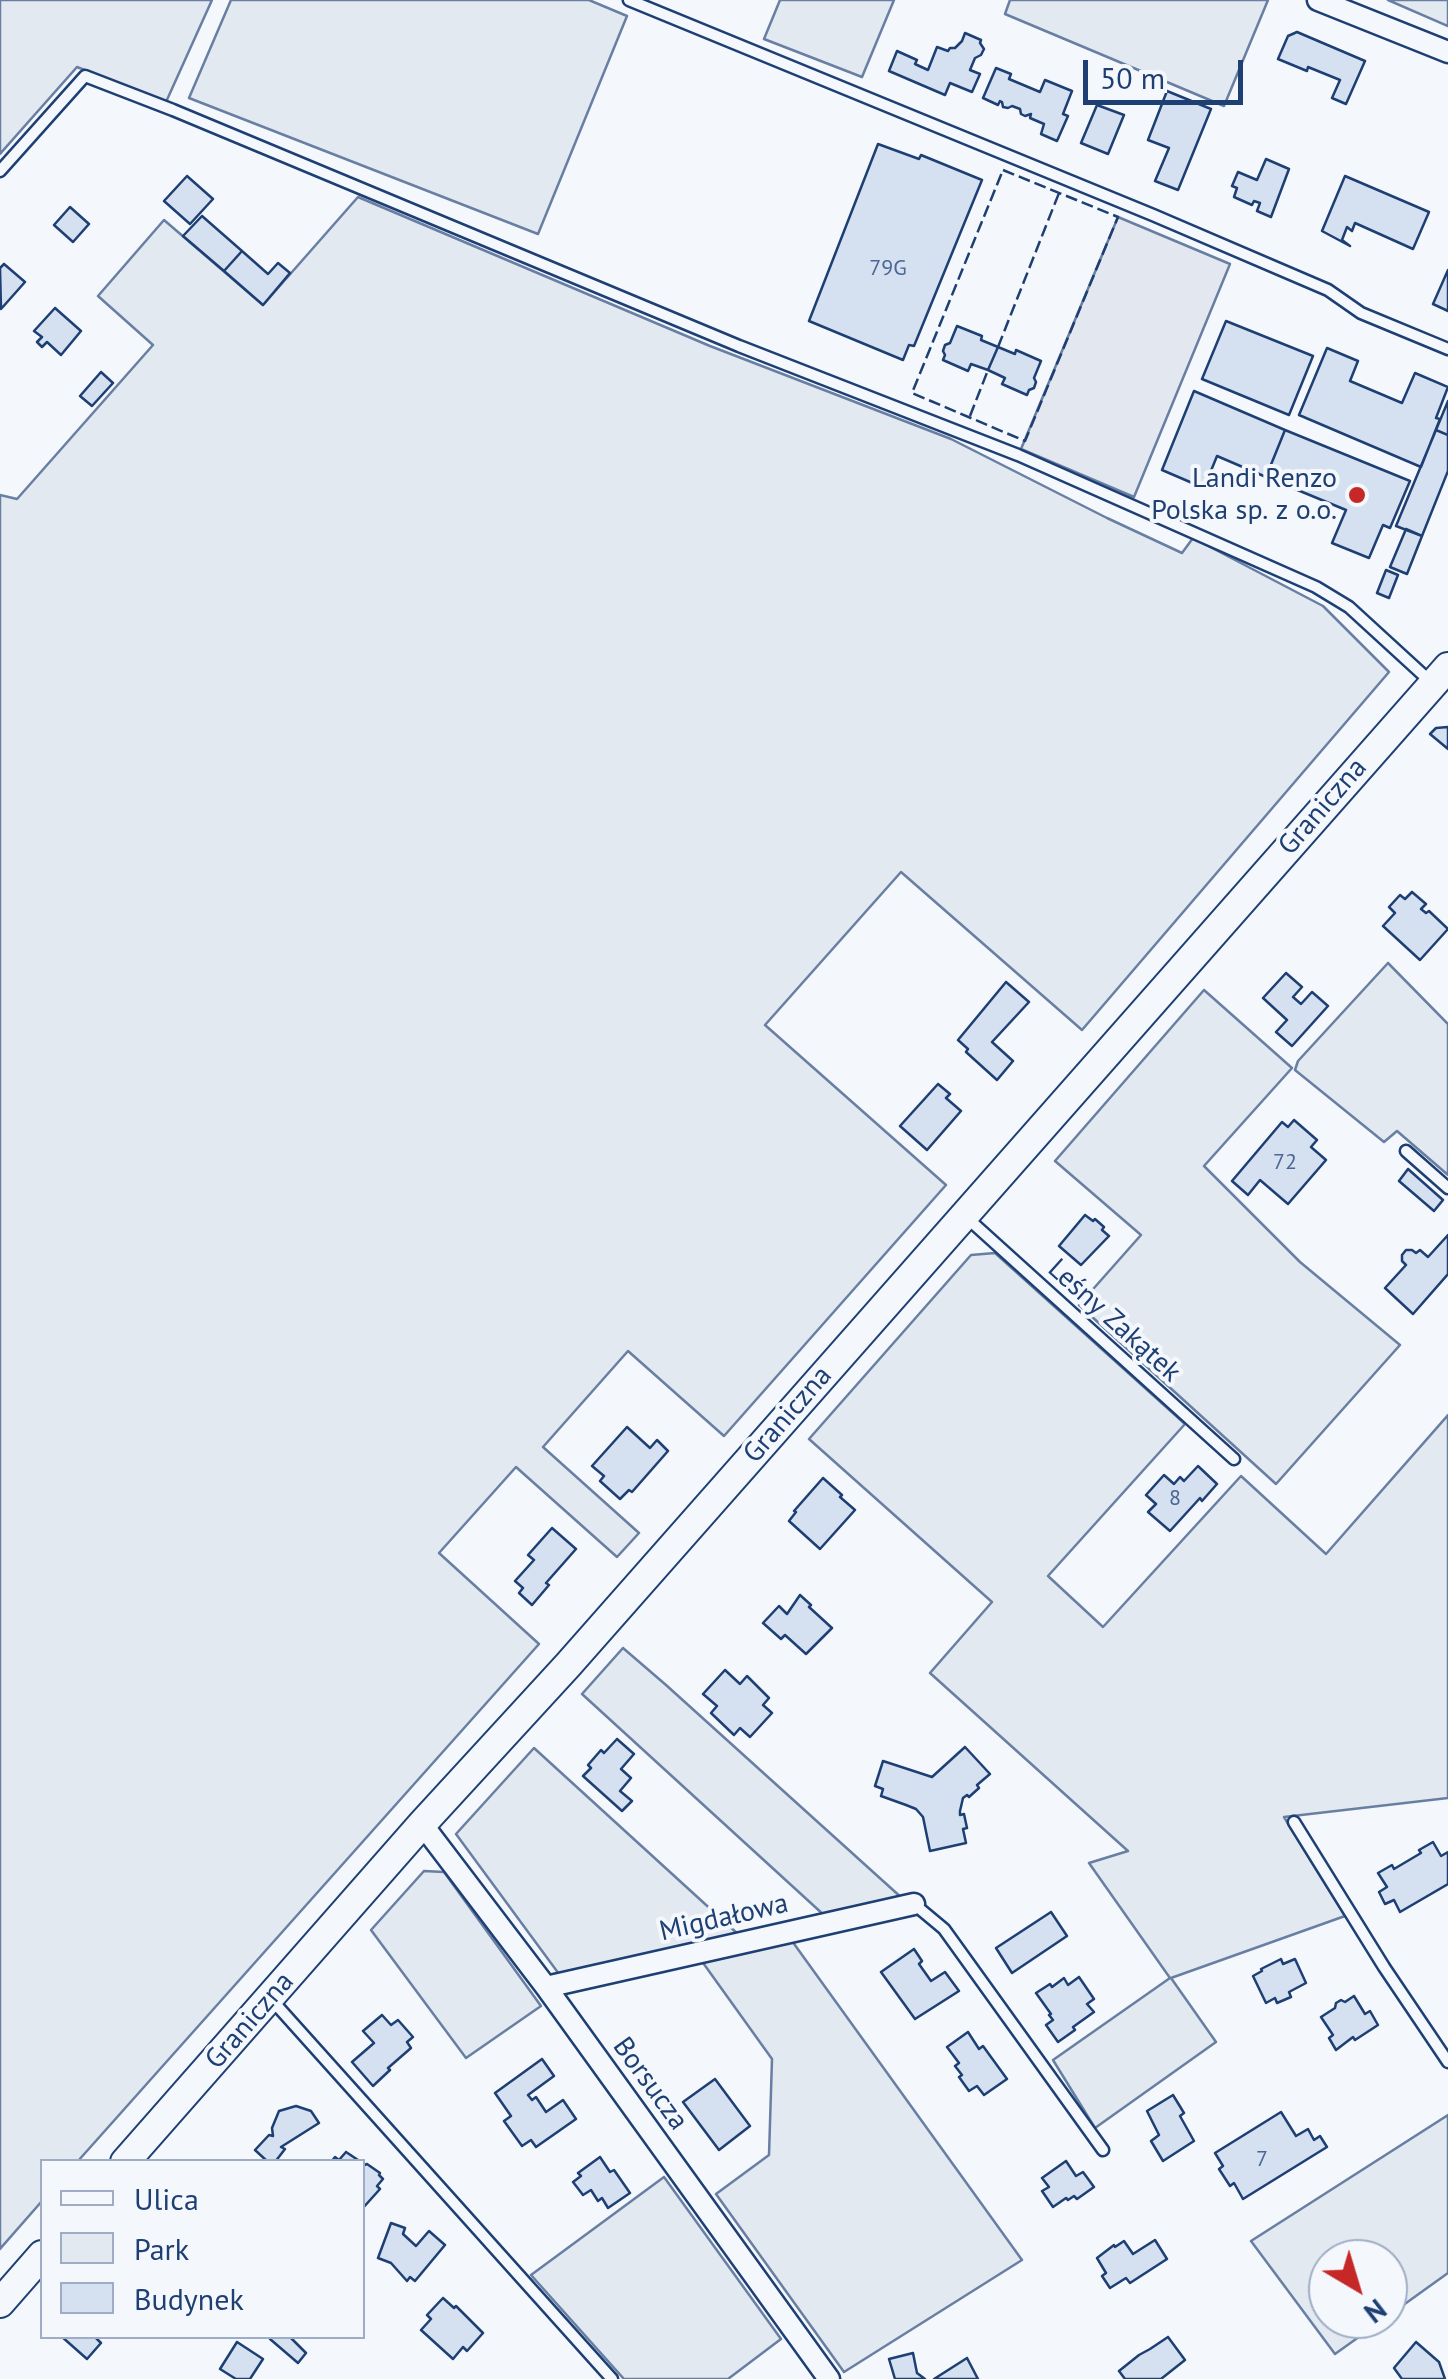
<!DOCTYPE html>
<meta charset="utf-8">
<style>
body{margin:0}
#map{position:relative;width:1448px;height:2379px;overflow:hidden;background:#f4f7fb;font-family:"PT Sans",sans-serif}
canvas{display:block}
.legend{position:absolute;left:40px;top:2159px;width:325px;height:180px;box-sizing:border-box;background:#f4f7fb;border:2px solid #9eadc5;margin:0;padding:12px 18px;list-style:none;font-size:30px;color:#1d3f73}
.legend li{display:flex;align-items:center;gap:20px;height:50px}
.legend b{width:50px;border:2px solid #9eadc5}
.north{position:absolute;left:1308px;top:2239px;width:100px;height:100px;box-sizing:border-box;background:#f4f7fb;border:2px solid #9eadc5;border-radius:50%;rotate:142deg;font-size:28px;font-weight:700;line-height:40px;text-align:center;color:#1d3f73}
.north::after{content:'';display:block;margin:auto;width:35px;height:45px;background:#c62828;clip-path:polygon(50% 0,100% 100%,50% 72%,0 100%)}
.scale{position:absolute;left:1083px;top:60px;width:160px;height:45px;box-sizing:border-box;border:5px solid #1d3f73;border-top:0;padding-left:12px;font-size:30px;line-height:35px;white-space:nowrap;color:#1d3f73;-webkit-text-stroke:8px #f4f7fb;paint-order:stroke}
</style>
<div id="map">
<canvas width="1448" height="2379"></canvas>
<ul class="legend">
<li><b style="height:12px;background:#f4f7fb"></b>Ulica</li>
<li><b style="height:28px;background:#e3e9f0"></b>Park</li>
<li><b style="height:28px;background:#d5e0f0"></b>Budynek</li>
</ul>
<div class="north">N</div>
<div class="scale">50 m</div>
</div>
<script>
const c = document.querySelector('canvas').getContext('2d');
c.lineJoin = 'round';
function paint(path, color) { c.fillStyle = color; c.fill(path, 'evenodd'); }
const toPath = rows => new Path2D(rows.map(r => 'M' + r).join(''));
function stroke(path, color, width, dash) { c.strokeStyle = color; c.lineWidth = width; c.lineCap = dash ? 'butt' : 'round'; c.setLineDash(dash || []); c.stroke(path); }
function write(font, color, halo, rows, align = 'center') {
  c.font = font + ' "PT Sans",sans-serif'; c.lineWidth = 8; c.setLineDash([]); c.textBaseline = 'middle'; c.strokeStyle = halo; c.fillStyle = color; for (const [text, x, y, turn = 0] of rows) {
    c.save(); c.translate(x, y); c.rotate((+turn || 0) * Math.PI / 180); c.textAlign = isNaN(turn) ? turn : align; if (halo) c.strokeText(text, 0, 0); c.fillText(text, 0, 0); c.restore();
  }
}
const green = toPath([
 [0,0,212,0,166,102,77,67,0,154,0,0],
 [231,0,589,0,627,16,538,234,189,98,231,0],
 [780,0,894,0,862,77,764,39,780,0],
 [1010,0,1268,0,1224,106,1005,14,1010,0],
 [1388,0,1448,0,1448,26,1388,0],
 [358,197,710,346,951,439,1107,518,1182,553,1193,538,1323,606,1389,672,1082,1030,901,872,765,1025,946,1185,724,1436,628,1351,543,1447,639,1533,617,1557,516,1467,439,1553,539,1644,78,2161,42,2162,42,2201,0,2249,0,495,17,499,153,345,98,296,164,220,263,305,358,197],
 [1388,963,1448,1024,1448,1175,1397,1131,1384,1142,1295,1070,1298,1061,1388,963],
 [1204,990,1292,1068,1204,1166,1300,1262,1400,1345,1276,1484,1079,1305,1141,1235,1055,1161,1204,990],
 [995,1253,1185,1424,1048,1576,1103,1627,1241,1476,1326,1554,1448,1415,1448,1798,1284,1817,1345,1916,1171,1978,1216,2042,1095,2128,1053,2060,1170,1978,1089,1863,1128,1851,930,1673,992,1602,809,1439,971,1255,995,1253],
 [623,1648,666,1685,903,1899,825,1916,582,1694,623,1648],
 [534,1748,739,1935,559,1974,456,1834,534,1748],
 [424,1871,444,1872,541,2006,466,2058,371,1930,424,1871],
 [792,1941,1022,2260,844,2372,716,2194,769,2155,772,2059,701,1960,792,1941],
 [1448,2115,1448,2273,1388,2316,1388,2259,1328,2259,1328,2319,1384,2319,1335,2354,1251,2241,1448,2115],
 [664,2177,781,2339,728,2379,624,2379,531,2275,664,2177]
]);
paint(green, '#e3e9f0');
stroke(green, '#687fa3', 2.5);
const parking = toPath([
 [1118,217,1230,264,1134,497,1021,449,1118,217]
]);
paint(parking, '#e3e8f0');
stroke(parking, '#687fa3', 2.5);
const building = toPath([
 [1297,32,1365,61,1346,104,1332,98,1340,80,1308,67,1307,71,1278,59,1288,36,1297,32],
 [965,33,981,40,980,43,984,49,981,55,975,58,970,70,980,74,972,92,950,83,945,95,889,71,897,51,917,60,915,64,928,70,937,47,948,51,950,48,955,48,962,41,965,33],
 [996,68,1011,74,1009,79,1040,92,1045,80,1072,91,1063,114,1068,116,1057,141,1041,134,1044,124,1030,118,1031,114,1025,116,1021,114,1020,109,1012,106,1008,108,1003,107,1002,102,1000,101,998,105,983,98,996,68],
 [1167,91,1211,109,1178,190,1155,181,1169,148,1148,140,1167,91],
 [1097,105,1124,115,1108,154,1081,143,1097,105],
 [878,144,919,159,921,155,982,180,914,346,909,345,903,360,809,321,878,144],
 [1266,159,1289,169,1271,217,1257,211,1260,203,1254,201,1252,205,1234,197,1237,188,1232,186,1238,172,1257,180,1266,159],
 [187,176,213,199,190,224,164,201,187,176],
 [1345,176,1429,212,1413,249,1355,223,1352,231,1347,227,1342,240,1350,246,1322,231,1345,176],
 [70,207,89,224,73,242,54,225,70,207],
 [202,216,242,251,224,271,183,236,202,216],
 [242,251,268,274,278,263,290,273,263,305,224,271,242,251],
 [4,264,25,282,1,309,0,268,4,264],
 [1448,270,1448,311,1433,304,1448,270],
 [55,308,81,331,61,355,47,342,42,347,37,342,42,337,34,331,55,308],
 [1226,321,1313,356,1289,415,1202,379,1226,321],
 [957,326,982,336,981,340,998,347,988,370,971,364,968,371,943,360,945,355,943,351,945,345,950,343,957,326],
 [998,347,1015,354,1016,350,1041,361,1034,378,1036,382,1034,388,1029,390,1027,395,1002,384,1005,378,988,370,998,347],
 [1327,348,1358,361,1350,381,1402,403,1415,373,1448,387,1436,418,1440,419,1421,467,1299,415,1327,348],
 [101,372,113,383,92,406,80,396,101,372],
 [1194,391,1285,430,1266,477,1217,456,1204,488,1162,470,1194,391],
 [1448,401,1448,435,1436,430,1448,401],
 [1285,430,1410,481,1390,528,1383,525,1369,558,1332,543,1346,510,1266,477,1285,430],
 [1436,430,1448,435,1448,471,1422,536,1396,526,1436,430],
 [1406,529,1422,536,1407,574,1390,567,1406,529],
 [1386,570,1398,575,1389,598,1377,593,1386,570],
 [1448,727,1448,749,1430,734,1436,728,1448,727],
 [1412,892,1426,904,1421,909,1426,913,1429,911,1448,929,1420,960,1383,926,1395,913,1389,907,1400,895,1405,899,1412,892],
 [1286,973,1302,987,1293,997,1301,1004,1312,992,1328,1006,1292,1046,1276,1032,1287,1020,1263,998,1286,973],
 [1006,982,1029,1002,992,1042,1013,1061,997,1080,966,1052,968,1049,958,1040,1006,982],
 [938,1084,950,1094,946,1098,961,1111,927,1150,900,1126,938,1084],
 [1294,1120,1317,1140,1311,1147,1326,1160,1288,1204,1260,1180,1248,1195,1232,1181,1282,1122,1288,1127,1294,1120],
 [1408,1169,1443,1200,1434,1211,1399,1181,1408,1169],
 [1085,1215,1093,1221,1095,1219,1104,1227,1102,1230,1109,1236,1081,1265,1059,1246,1085,1215],
 [1448,1235,1448,1274,1413,1314,1385,1288,1406,1265,1402,1261,1402,1255,1406,1250,1412,1250,1416,1253,1420,1250,1428,1257,1448,1235],
 [627,1427,650,1448,657,1440,668,1451,632,1492,629,1490,620,1499,600,1481,604,1476,592,1466,627,1427],
 [1198,1466,1217,1484,1202,1501,1200,1498,1170,1531,1148,1512,1156,1504,1146,1495,1164,1475,1174,1484,1180,1477,1184,1481,1198,1466],
 [823,1478,842,1495,840,1497,855,1510,820,1549,789,1521,796,1512,794,1511,823,1478],
 [552,1528,576,1549,546,1583,549,1585,532,1605,519,1593,523,1588,515,1581,534,1560,528,1555,552,1528],
 [800,1595,811,1605,809,1607,832,1628,806,1654,785,1635,781,1639,763,1623,779,1606,787,1614,800,1595],
 [725,1670,740,1684,747,1676,769,1698,763,1705,772,1713,750,1737,740,1728,734,1735,711,1713,717,1706,703,1694,725,1670],
 [617,1739,634,1754,621,1769,631,1778,620,1791,632,1801,622,1811,583,1776,591,1768,588,1765,601,1750,604,1753,617,1739],
 [965,1747,990,1774,977,1785,979,1788,969,1797,967,1795,963,1798,960,1811,960,1815,964,1814,967,1828,963,1829,966,1843,930,1851,923,1817,916,1809,906,1805,881,1796,883,1789,875,1786,883,1761,932,1777,965,1747],
 [1433,1842,1441,1856,1448,1852,1448,1884,1400,1912,1394,1900,1385,1904,1379,1892,1387,1887,1378,1873,1392,1865,1394,1869,1421,1853,1419,1850,1433,1842],
 [1051,1912,1067,1936,1012,1973,996,1948,1051,1912],
 [914,1949,922,1961,919,1964,931,1981,945,1972,959,1991,915,2019,881,1972,914,1949],
 [1281,1959,1283,1964,1295,1959,1306,1983,1289,1992,1291,1997,1277,2003,1275,1998,1266,2003,1253,1976,1262,1971,1261,1969,1281,1959],
 [1079,1977,1094,1999,1087,2004,1094,2012,1073,2027,1075,2030,1058,2042,1046,2025,1053,2020,1049,2015,1051,2014,1036,1993,1050,1984,1052,1987,1064,1978,1068,1985,1079,1977],
 [1354,1996,1365,2014,1370,2011,1378,2025,1355,2040,1353,2037,1336,2050,1329,2038,1333,2035,1321,2017,1335,2008,1336,2003,1341,2000,1345,2002,1354,1996],
 [382,2015,391,2025,398,2020,413,2037,407,2042,411,2048,388,2068,390,2070,373,2086,352,2062,374,2043,363,2031,382,2015],
 [968,2032,979,2049,983,2046,1007,2079,984,2095,977,2086,969,2091,959,2077,962,2075,955,2066,959,2063,947,2047,968,2032],
 [542,2059,554,2076,528,2095,532,2100,536,2097,546,2112,563,2100,576,2119,536,2147,531,2140,522,2146,504,2121,511,2116,495,2093,542,2059],
 [715,2079,750,2126,719,2150,683,2102,715,2079],
 [1173,2095,1184,2113,1180,2116,1194,2141,1163,2161,1151,2141,1159,2135,1147,2111,1173,2095],
 [296,2106,311,2111,319,2123,281,2147,285,2149,275,2162,268,2162,255,2150,269,2135,273,2136,272,2128,279,2111,296,2106],
 [1281,2112,1296,2136,1308,2129,1314,2140,1320,2136,1327,2147,1243,2199,1234,2183,1230,2186,1219,2169,1223,2166,1215,2153,1281,2112],
 [346,2152,361,2162,331,2162,335,2157,339,2160,346,2152],
 [600,2157,610,2172,614,2170,630,2193,608,2208,602,2198,598,2201,591,2190,583,2195,573,2182,581,2176,578,2173,600,2157],
 [1066,2161,1076,2176,1083,2172,1094,2187,1077,2199,1074,2196,1068,2200,1066,2198,1053,2207,1042,2191,1049,2187,1042,2178,1066,2161],
 [367,2164,380,2173,379,2175,383,2179,377,2186,380,2189,362,2209,362,2166,367,2164],
 [391,2223,405,2228,403,2234,416,2246,429,2231,445,2245,415,2281,410,2277,407,2281,391,2263,378,2258,391,2223],
 [1155,2240,1167,2259,1130,2283,1126,2278,1110,2288,1102,2276,1106,2273,1097,2258,1114,2245,1115,2247,1124,2241,1133,2254,1155,2240],
 [443,2298,454,2308,456,2306,483,2333,467,2351,463,2347,453,2359,421,2330,431,2319,427,2315,443,2298],
 [61,2336,94,2336,101,2343,87,2359,61,2336],
 [272,2336,289,2336,306,2353,298,2363,270,2339,272,2336],
 [1168,2337,1185,2360,1161,2379,1125,2379,1119,2371,1139,2355,1150,2349,1168,2337],
 [237,2342,263,2359,250,2379,236,2379,220,2369,237,2342],
 [1416,2342,1439,2362,1445,2379,1402,2379,1394,2368,1416,2342],
 [913,2353,917,2373,925,2379,895,2379,889,2359,913,2353],
 [967,2358,978,2379,934,2379,967,2358]
]);
paint(building, '#d5e0f0');
stroke(building, '#1d3f73', 2.5);
const lane = toPath([
 [629,0,1153,215,1328,290,1361,313,1448,349],
 [0,171,85,76,173,110,739,346,1018,455,1316,587,1349,607,1432,683],
 [1406,1151,1448,1188],
 [965,1216,1234,1459],
 [1294,1822,1384,1967,1448,2062],
 [914,1904,944,1929,1103,2150],
 [271,1999,612,2379]
]);
const street = toPath([
 [1318,0,1448,52],
 [422,1824,546,1987,829,2379],
 [546,1987,914,1904]
]);
const secondary = toPath([
 [125,2162,422,1824,568,1665,1448,667],
 [0,2303,42,2255]
]);
stroke(lane, '#1d3f73', 15);
stroke(street, '#1d3f73', 25);
stroke(secondary, '#1d3f73', 32);
stroke(lane, '#f4f7fb', 10);
stroke(street, '#f4f7fb', 20);
stroke(secondary, '#f4f7fb', 28);
stroke(toPath([
 [1003,170,1118,217,1025,441,912,393,1003,170],
 [998,347,1059,193],
 [970,416,988,370]
]), '#1d3f73', 2.5, [12, 5]);
for (const [x, y, r, color] of [
 [1357,495,10,"#c62828"]
]) { const dot = new Path2D(); dot.arc(x, y, r, 0, 2 * Math.PI); c.fillStyle = color; c.fill(dot); stroke(dot, '#f4f7fb', 4); }
write('22px', '#4b6792', null, [
 ["79G",888,269],
 ["72",1285,1163],
 ["8",1175,1499],
 ["7",1262,2160]
]);
write('28px', '#1d3f73', '#f4f7fb', [
 ["Landi Renzo",1337,479],
 ["Polska sp. z o.o.",1337,511]
], 'right');
write('28px', '#1d3f73', '#f4f7fb', [
 ["Graniczna",1323,807,-49],
 ["Leśny Zakątek",1114,1321,42],
 ["Graniczna",788,1415,-49],
 ["Migdałowa",724,1918,-13],
 ["Graniczna",250,2021,-49],
 ["Borsucza",650,2084,54]
]);
</script>
